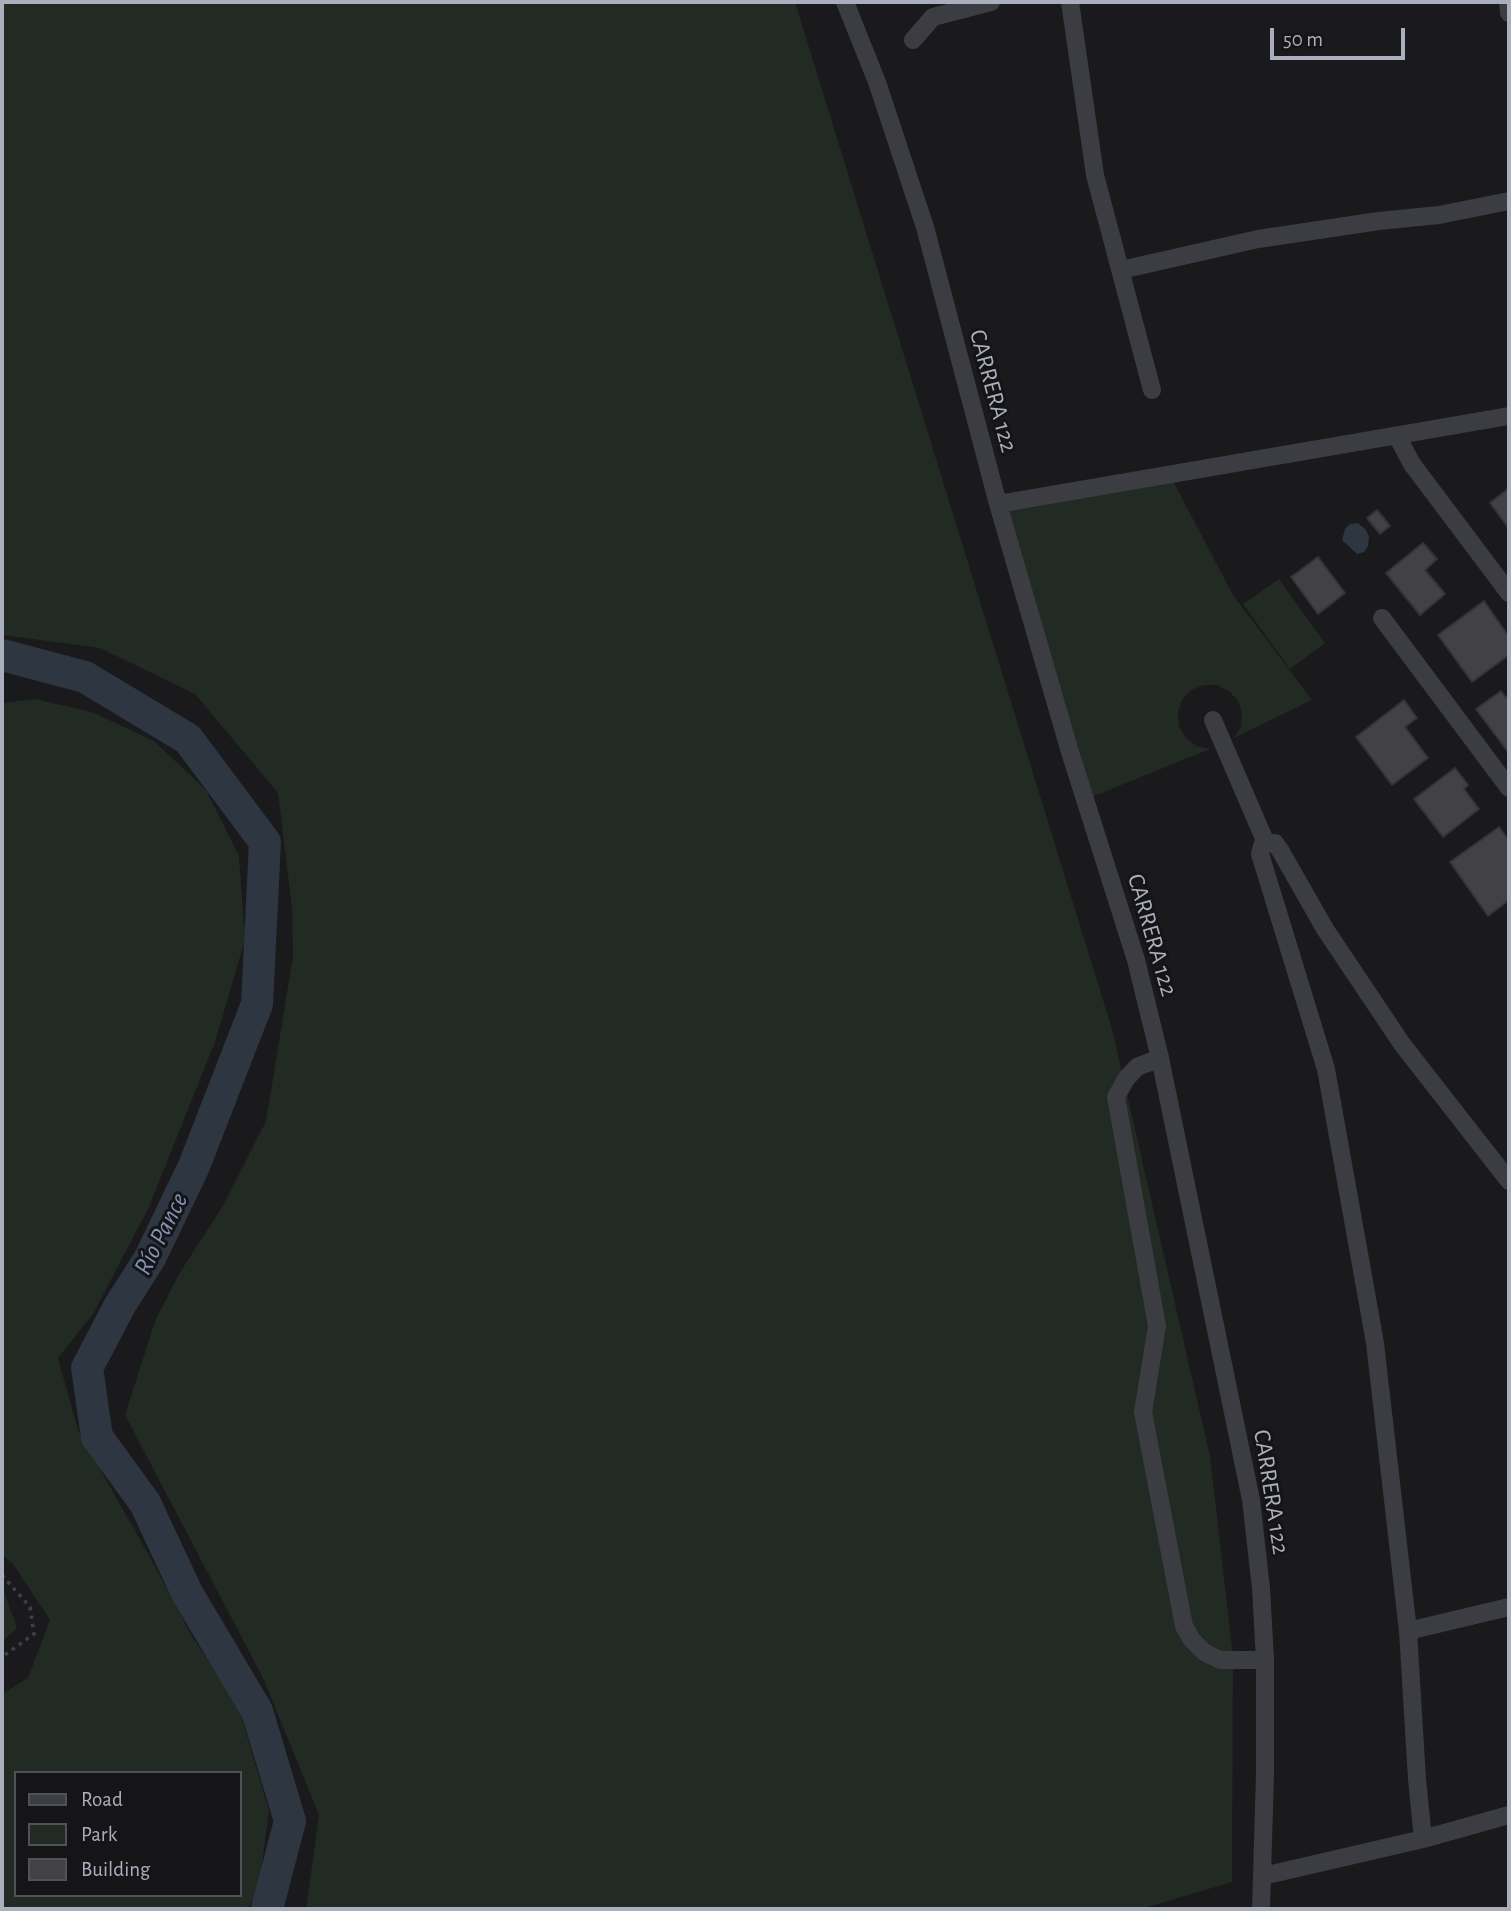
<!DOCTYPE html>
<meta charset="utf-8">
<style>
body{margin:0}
#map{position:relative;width:1511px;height:1911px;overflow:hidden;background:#1a191c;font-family:"Alegreya Sans",sans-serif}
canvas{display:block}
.frame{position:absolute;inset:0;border:4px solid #abaebc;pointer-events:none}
.legend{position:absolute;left:14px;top:1771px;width:228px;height:126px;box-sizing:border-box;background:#151417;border:2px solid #515259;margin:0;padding:9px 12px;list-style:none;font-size:21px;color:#abaebc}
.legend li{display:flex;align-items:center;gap:14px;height:35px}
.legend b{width:35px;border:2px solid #515259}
.scale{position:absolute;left:1270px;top:28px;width:135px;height:32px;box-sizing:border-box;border:4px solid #abaebc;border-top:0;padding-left:9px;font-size:21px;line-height:24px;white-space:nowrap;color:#abaebc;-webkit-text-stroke:5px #151417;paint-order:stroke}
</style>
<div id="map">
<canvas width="1511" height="1911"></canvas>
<div class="frame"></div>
<ul class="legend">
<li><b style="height:9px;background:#3c3c43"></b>Road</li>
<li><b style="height:19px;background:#212a23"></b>Park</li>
<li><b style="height:19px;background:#414146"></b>Building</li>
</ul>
<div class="scale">50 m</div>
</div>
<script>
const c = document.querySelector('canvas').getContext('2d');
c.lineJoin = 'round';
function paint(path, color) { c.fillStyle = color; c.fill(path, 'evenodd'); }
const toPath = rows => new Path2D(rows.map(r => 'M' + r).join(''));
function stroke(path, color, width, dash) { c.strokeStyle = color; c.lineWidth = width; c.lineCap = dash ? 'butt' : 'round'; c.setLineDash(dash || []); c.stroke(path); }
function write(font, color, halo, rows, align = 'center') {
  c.font = font + ' "Alegreya Sans",sans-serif'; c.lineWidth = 6; c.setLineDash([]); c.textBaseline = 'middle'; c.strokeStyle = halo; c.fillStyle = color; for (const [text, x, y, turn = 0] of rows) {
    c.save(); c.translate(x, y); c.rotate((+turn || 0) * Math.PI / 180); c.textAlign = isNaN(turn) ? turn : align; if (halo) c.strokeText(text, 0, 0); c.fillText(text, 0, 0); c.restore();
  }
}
paint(toPath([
 [2,2,795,2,1112,1029,1210,1456,1233,1656,1232,1882,1141,1909,306,1909,319,1815,263,1678,125,1415,155,1321,179,1274,224,1204,266,1121,293,956,292,908,278,793,195,694,100,648,2,635],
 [1170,475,1233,595,1312,700,1234,738,1241,727,1242,713,1238,701,1229,691,1217,685,1204,685,1191,690,1182,700,1178,712,1179,726,1186,738,1196,746,1210,749,1087,799,998,504],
 [1279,579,1325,643,1290,669,1243,604],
 [35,699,92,712,154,741,206,790,239,856,245,940,215,1042,149,1207,93,1314,58,1358,78,1430,151,1559,193,1638,238,1705,269,1811,258,1893,247,1909,2,1909,2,1694,28,1678,50,1620,13,1564,2,1555,2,703],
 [16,1773,240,1773,240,1895,16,1895],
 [2,1586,17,1628,2,1642]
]), '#212a23');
paint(toPath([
 [1358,523,1366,530,1369,537,1368,546,1364,552,1357,554,1342,540,1345,529,1350,524]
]), '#2e3641');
stroke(toPath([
 [2,655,85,677,188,739,265,842,257,1004,194,1166,150,1258,120,1305,87,1368,97,1437,145,1503,187,1593,257,1711,290,1821,267,1909]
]), '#2e3641', 32);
const building = toPath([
 [1509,488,1509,525,1507,526,1490,503,1509,488],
 [1377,510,1390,526,1380,534,1367,518,1377,510],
 [1423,543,1437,559,1425,570,1445,594,1420,615,1386,573,1423,543],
 [1318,557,1345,593,1318,614,1291,577,1318,557],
 [1484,601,1509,637,1509,655,1472,682,1438,635,1484,601],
 [1501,691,1506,698,1509,695,1508,752,1476,709,1501,691],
 [1404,700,1417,718,1405,727,1428,758,1392,785,1356,737,1404,700],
 [1455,768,1468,785,1464,789,1479,809,1443,837,1414,799,1455,768],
 [1499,827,1509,841,1509,900,1488,916,1450,862,1499,827]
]);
paint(building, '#414146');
stroke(building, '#343338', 2);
stroke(toPath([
 [2,1575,30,1607,34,1634,2,1657]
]), '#404148', 3.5, [3.5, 5]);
stroke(toPath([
 [845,2,877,82,925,227,998,504,1070,752,1136,960,1160,1058,1251,1500,1261,1588,1265,1660,1265,1774,1261,1909],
 [1070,2,1095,175,1152,390],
 [1508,2,1509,13],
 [913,40,933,17,991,2],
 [1121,270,1258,239,1379,221,1439,215,1509,201],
 [1397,436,1412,464,1509,593],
 [998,504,1509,416],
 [1382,618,1509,788],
 [1213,720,1266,843],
 [1266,843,1262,846,1260,854,1326,1069,1375,1343,1408,1631,1417,1779,1423,1839],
 [1266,843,1275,843,1280,850,1325,929,1402,1044,1509,1181],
 [1160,1058,1137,1067,1126,1079,1116,1097,1157,1326,1143,1412,1184,1626,1192,1640,1204,1652,1220,1660,1265,1660],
 [1408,1631,1509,1607],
 [1263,1876,1423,1839,1509,1815]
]), '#3c3c43', 18);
write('24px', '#abaebc', '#151417', [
 ["CARRERA 122",993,391,75],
 ["CARRERA 122",1152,935,74],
 ["CARRERA 122",1271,1492,81]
]);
write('italic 26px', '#8296b7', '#151417', [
 ["Río Pance",161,1234,-63]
]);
</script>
